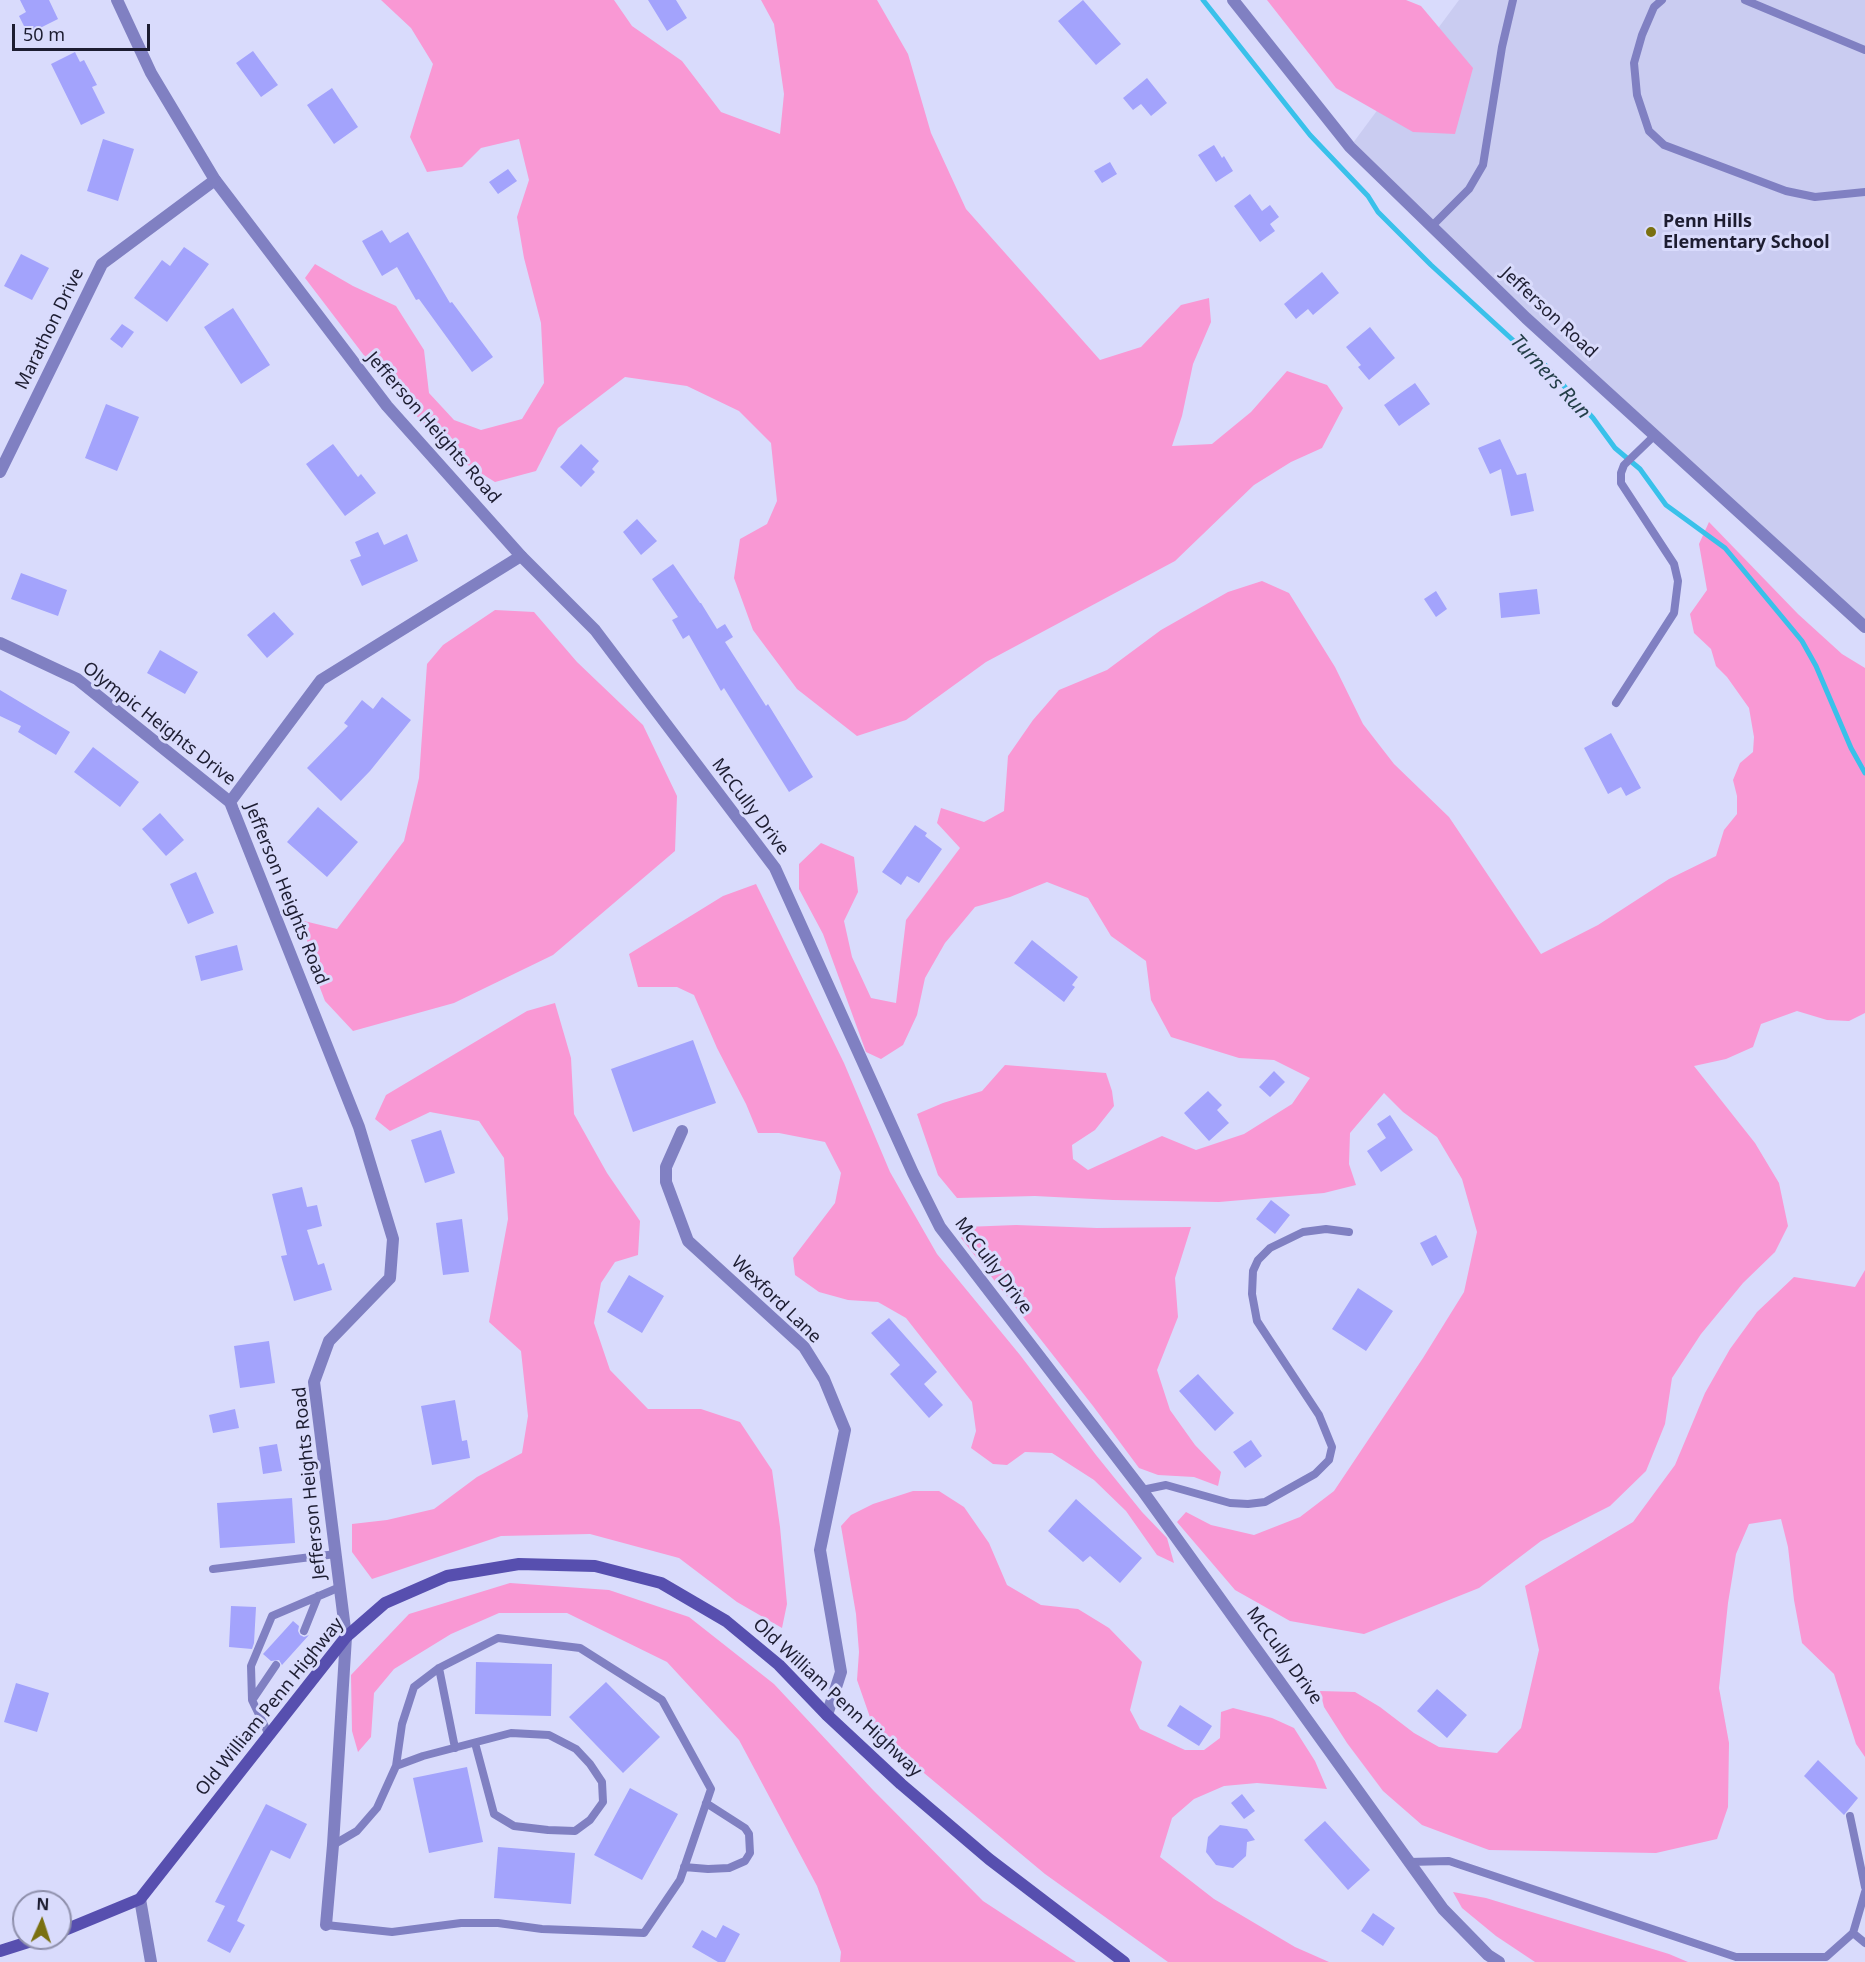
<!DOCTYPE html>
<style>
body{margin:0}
#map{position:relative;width:1865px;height:1962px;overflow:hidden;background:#d9dbfc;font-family:"Noto Sans",sans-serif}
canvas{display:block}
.north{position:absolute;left:12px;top:1890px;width:60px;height:60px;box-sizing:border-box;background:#d9dbfc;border:2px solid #8e8fab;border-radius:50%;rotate:3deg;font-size:16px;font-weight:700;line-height:24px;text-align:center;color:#1d1d31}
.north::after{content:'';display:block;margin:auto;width:21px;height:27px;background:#7a7010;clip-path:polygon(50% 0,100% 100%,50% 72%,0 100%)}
.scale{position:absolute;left:12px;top:24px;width:138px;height:27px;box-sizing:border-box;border:3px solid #1d1d31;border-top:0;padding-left:8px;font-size:18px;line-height:21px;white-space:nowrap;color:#1d1d31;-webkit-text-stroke:4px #d9dbfc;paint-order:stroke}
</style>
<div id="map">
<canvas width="1865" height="1962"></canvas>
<div class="north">N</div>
<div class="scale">50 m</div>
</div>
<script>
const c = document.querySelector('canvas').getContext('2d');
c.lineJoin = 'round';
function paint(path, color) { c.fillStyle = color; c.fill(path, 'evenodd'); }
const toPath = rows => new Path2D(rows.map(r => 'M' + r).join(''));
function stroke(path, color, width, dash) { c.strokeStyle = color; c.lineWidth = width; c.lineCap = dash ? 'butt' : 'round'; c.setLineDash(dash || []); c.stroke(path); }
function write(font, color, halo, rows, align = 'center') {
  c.font = font + ' "Noto Sans",sans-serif'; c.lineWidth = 6; c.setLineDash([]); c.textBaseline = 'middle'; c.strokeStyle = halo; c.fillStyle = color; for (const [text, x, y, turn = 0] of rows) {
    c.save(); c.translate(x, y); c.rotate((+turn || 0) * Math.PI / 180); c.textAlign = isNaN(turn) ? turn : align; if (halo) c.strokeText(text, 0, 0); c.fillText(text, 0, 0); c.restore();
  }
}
paint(toPath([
 [1459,0,1865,0,1865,626,1350,147]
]), '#caccf1');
paint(toPath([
 [381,0,614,0,632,26,682,61,721,112,780,134,784,94,774,24,761,0,877,0,908,54,931,133,966,209,1100,360,1141,347,1181,305,1209,298,1211,322,1193,364,1182,416,1172,446,1212,444,1251,412,1287,371,1327,385,1343,408,1322,448,1291,462,1254,485,1175,561,986,662,906,720,857,736,797,689,753,630,734,578,740,539,767,524,777,501,771,443,739,411,687,386,625,377,558,428,536,471,495,482,455,457,382,379,305,278,315,264,353,286,396,306,424,350,429,393,454,420,481,430,522,419,544,383,541,323,524,258,517,217,529,180,519,139,481,148,462,167,427,172,410,137,433,64,411,28],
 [1267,0,1406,0,1421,6,1473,68,1455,134,1413,132,1336,88],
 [1709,522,1798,614,1842,654,1865,668,1865,1013,1849,1021,1827,1020,1797,1011,1761,1024,1753,1047,1726,1059,1694,1066,1755,1143,1779,1183,1788,1226,1775,1252,1743,1283,1701,1334,1672,1378,1665,1424,1646,1471,1610,1506,1541,1541,1479,1588,1364,1634,1290,1621,1235,1590,1177,1522,1186,1512,1211,1525,1254,1535,1300,1517,1334,1491,1423,1358,1464,1292,1477,1232,1462,1179,1437,1137,1403,1112,1384,1093,1350,1133,1349,1164,1356,1185,1324,1193,1219,1202,1113,1200,1035,1196,957,1198,938,1175,917,1114,943,1103,982,1091,1005,1065,1106,1073,1112,1091,1114,1106,1095,1130,1072,1145,1073,1159,1088,1170,1162,1136,1196,1150,1244,1134,1292,1104,1310,1078,1274,1060,1239,1058,1171,1037,1151,1000,1146,961,1111,936,1088,898,1047,882,1010,897,975,907,945,943,925,978,917,1015,903,1045,881,1059,866,1052,823,934,799,889,799,864,821,843,854,857,858,892,844,921,852,957,871,998,896,1003,906,920,960,848,937,823,941,808,984,822,1004,811,1008,756,1033,720,1059,690,1107,670,1161,630,1228,592,1262,581,1289,593,1335,667,1363,724,1394,764,1449,817,1541,954,1598,925,1669,879,1716,856,1724,830,1737,814,1737,796,1733,780,1740,763,1753,752,1754,737,1749,708,1727,677,1716,666,1711,649,1694,633,1690,614,1707,590,1699,544],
 [495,610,534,612,577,662,643,725,677,796,675,851,553,955,454,1003,353,1031,325,1001,311,964,304,921,337,929,404,841,419,778,427,664,443,645],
 [756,884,844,1063,890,1172,937,1254,1020,1355,1096,1455,1142,1512,1167,1538,1174,1563,1157,1555,1126,1511,1094,1480,1052,1453,1025,1452,1007,1465,993,1464,971,1448,976,1431,972,1402,906,1318,878,1302,848,1300,819,1292,795,1275,793,1258,835,1203,841,1173,825,1142,779,1133,758,1133,746,1104,717,1048,694,995,677,987,638,987,629,954,723,896],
 [555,1003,571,1058,574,1114,607,1173,640,1221,638,1255,615,1262,601,1283,594,1323,610,1370,648,1409,701,1409,740,1422,772,1470,780,1527,787,1604,782,1628,737,1602,679,1558,590,1534,501,1536,372,1579,352,1552,352,1524,387,1520,434,1509,477,1477,522,1453,528,1416,521,1351,489,1322,508,1219,504,1158,479,1121,430,1112,390,1131,375,1119,386,1095,527,1011],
 [1016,1225,1097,1228,1191,1227,1175,1278,1178,1317,1157,1370,1170,1410,1195,1445,1221,1472,1218,1486,1194,1477,1158,1475,1139,1468,1093,1406,961,1238,965,1227],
 [1865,1270,1865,1757,1856,1744,1834,1674,1802,1643,1794,1600,1788,1547,1781,1519,1749,1524,1736,1554,1728,1603,1719,1688,1729,1743,1728,1807,1717,1839,1656,1853,1489,1850,1422,1825,1383,1791,1347,1743,1324,1707,1320,1691,1355,1692,1380,1707,1414,1733,1439,1747,1497,1753,1521,1728,1539,1650,1525,1586,1633,1522,1675,1465,1705,1393,1730,1349,1757,1312,1794,1277,1855,1287],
 [913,1491,939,1491,964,1507,989,1543,1007,1585,1041,1605,1078,1609,1109,1628,1142,1662,1130,1710,1140,1729,1185,1750,1204,1750,1220,1738,1221,1712,1233,1708,1272,1718,1294,1728,1315,1761,1327,1789,1257,1783,1224,1786,1194,1799,1172,1818,1160,1857,1214,1899,1295,1947,1329,1962,1168,1962,1045,1874,924,1773,872,1723,857,1680,859,1652,856,1614,841,1526,851,1515,873,1504],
 [510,1583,609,1590,689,1617,774,1684,873,1790,983,1901,1076,1962,840,1962,841,1952,817,1886,739,1740,667,1662,567,1613,499,1613,451,1634,394,1669,374,1693,371,1737,358,1752,352,1731,351,1675,409,1614],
 [1453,1892,1486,1898,1669,1954,1688,1962,1535,1962,1496,1936,1462,1908]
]), '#f998d4');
stroke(toPath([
 [1203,0,1310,135,1368,196,1378,212,1431,265,1527,353,1545,365,1593,418,1615,448,1640,469,1666,505,1725,548,1802,641,1816,666,1851,748,1865,773]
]), '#39c1ea', 5);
paint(toPath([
 [20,0,49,0,58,19,28,34,19,16,26,12],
 [648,0,676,0,687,18,667,31],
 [1083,0,1121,44,1096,65,1058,21],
 [253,51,278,85,261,97,236,63],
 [75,52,80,62,84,60,97,85,92,87,105,113,81,125,51,64],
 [1147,78,1167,103,1151,116,1141,104,1133,110,1123,98],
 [332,88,358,127,334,144,307,105],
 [103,139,134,149,118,201,87,191],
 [1214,145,1222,158,1224,156,1233,171,1216,182,1198,155],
 [1110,162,1117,174,1102,183,1094,171],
 [508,169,517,181,498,194,489,182],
 [1250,194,1262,211,1270,205,1279,217,1270,224,1275,231,1260,242,1234,206],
 [382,230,390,243,408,232,450,303,452,302,493,357,472,372,419,299,416,300,397,267,382,276,362,241],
 [184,247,209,264,167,322,134,298,162,260,170,266],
 [21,254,49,268,32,300,4,286],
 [1322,272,1339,293,1313,315,1308,309,1296,319,1284,304],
 [233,308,270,365,241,384,204,327],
 [122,324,134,332,122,348,110,339],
 [1370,327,1395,358,1369,380,1358,367,1361,365,1346,347],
 [1415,383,1430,404,1399,426,1384,405],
 [106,404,139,417,117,471,85,458],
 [1500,439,1517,475,1526,473,1534,511,1511,516,1501,469,1490,474,1478,448],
 [333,444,358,477,361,474,376,493,345,516,306,464],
 [581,444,599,461,592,469,595,472,581,487,560,467],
 [637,519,657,541,641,555,623,532],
 [378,532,384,545,407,534,418,561,362,586,350,560,361,556,355,542],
 [673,564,700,603,701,603,717,629,725,624,733,637,725,642,766,706,768,704,813,777,789,792,724,688,721,691,689,635,683,639,672,620,678,617,652,579],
 [21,573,67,590,58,616,11,599],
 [1537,589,1540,614,1501,618,1499,593],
 [1436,591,1447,609,1436,617,1424,599],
 [274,612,294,634,267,658,247,635],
 [160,650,198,672,185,694,147,673],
 [0,690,70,732,56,755,18,732,21,726,0,716],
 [382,697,411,720,370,771,341,801,307,768,348,726,344,723,362,700,373,709],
 [1611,733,1641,788,1626,796,1621,787,1608,794,1584,748],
 [93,747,139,782,120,807,74,772],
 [318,807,358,842,327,877,287,842],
 [160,813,184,840,166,856,142,829],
 [915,825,927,833,925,836,942,849,919,883,907,876,901,885,882,872],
 [196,872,214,913,188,924,170,884],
 [1032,940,1078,977,1072,985,1075,987,1064,1002,1014,963],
 [237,945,243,970,201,981,195,956],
 [693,1040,716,1103,633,1132,611,1069],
 [1274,1071,1285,1082,1270,1097,1259,1087],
 [1208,1091,1222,1105,1217,1110,1229,1123,1209,1141,1184,1113],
 [1390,1115,1413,1150,1381,1172,1367,1151,1386,1138,1377,1124],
 [441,1130,455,1173,425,1183,411,1140],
 [302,1187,307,1207,317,1205,322,1226,307,1230,318,1265,324,1263,332,1290,294,1301,281,1256,287,1255,272,1194],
 [1271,1200,1290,1215,1275,1234,1256,1219],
 [462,1219,469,1272,443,1275,436,1223],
 [1436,1235,1448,1257,1432,1266,1420,1243],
 [629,1275,664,1296,642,1333,607,1312],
 [1358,1288,1393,1311,1366,1351,1332,1329],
 [889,1318,937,1372,924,1384,943,1405,929,1418,890,1374,900,1365,871,1333],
 [269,1341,275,1383,240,1388,234,1346],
 [1198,1374,1234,1413,1215,1431,1179,1391],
 [455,1400,462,1441,467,1440,470,1458,432,1465,421,1406],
 [235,1409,239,1428,213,1433,209,1415],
 [1251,1440,1262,1456,1245,1468,1233,1452],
 [277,1444,282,1471,263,1474,259,1447],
 [292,1498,295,1543,220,1548,217,1503],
 [1076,1499,1142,1558,1120,1583,1090,1556,1083,1562,1048,1531],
 [231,1606,256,1607,254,1643,252,1649,229,1647],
 [293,1621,299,1626,298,1631,300,1635,304,1637,309,1635,282,1665,279,1660,271,1661,263,1654],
 [476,1662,552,1664,551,1716,475,1714],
 [606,1682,660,1737,623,1773,569,1717],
 [16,1683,49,1693,37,1732,4,1722],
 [1437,1689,1467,1715,1447,1738,1417,1711],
 [1180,1705,1212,1726,1199,1746,1167,1726],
 [1818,1760,1858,1798,1844,1815,1804,1776],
 [467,1767,483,1842,429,1853,413,1778],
 [630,1788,678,1814,642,1880,594,1855],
 [1242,1794,1255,1811,1244,1819,1231,1803],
 [266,1804,307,1824,290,1859,271,1850,237,1921,245,1925,230,1953,207,1941,225,1906,215,1902],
 [1325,1821,1370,1870,1348,1890,1304,1840],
 [1220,1825,1247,1829,1255,1840,1247,1842,1246,1856,1233,1868,1216,1865,1206,1852,1208,1837],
 [498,1847,575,1853,571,1904,494,1898],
 [1373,1913,1395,1928,1383,1946,1361,1931],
 [723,1925,740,1934,725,1962,718,1962,692,1947,702,1930,716,1938]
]), '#a3a3fc');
stroke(toPath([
 [1662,0,1654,7,1642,35,1634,63,1637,95,1649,131,1664,145,1786,191,1815,197,1865,192],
 [1745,0,1865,50],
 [1432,226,1469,189,1483,165,1502,47,1513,0],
 [1616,703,1674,613,1678,581,1674,564,1621,483,1621,473,1624,465,1655,435],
 [1142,1490,1166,1485,1230,1503,1248,1504,1265,1502,1315,1474,1329,1460,1332,1447,1319,1415,1257,1321,1252,1294,1253,1271,1258,1260,1270,1248,1303,1232,1326,1229,1349,1232],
 [213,1569,336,1554],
 [304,1631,318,1596],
 [439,1668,455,1748],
 [253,1699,276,1665],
 [269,1735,252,1700,251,1666,272,1616,340,1587],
 [396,1766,423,1756,511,1733,549,1735,576,1749,590,1764,602,1782,603,1802,590,1820,575,1831,548,1830,514,1826,494,1814,475,1743],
 [1850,1816,1865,1887],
 [1409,1862,1449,1861,1736,1957,1826,1957,1853,1933,1865,1892],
 [684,1867,708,1869,729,1868,745,1861,750,1853,749,1834,745,1828,706,1803],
 [326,1925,392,1932,461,1923,498,1923,542,1929,644,1933,680,1880,711,1789,662,1700,580,1648,498,1638,439,1668,414,1687,402,1724,396,1766,377,1808,357,1831,333,1845],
 [1853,1933,1865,1943]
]), '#8080c2', 8);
stroke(toPath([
 [0,472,102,264,215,180],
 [0,643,77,679,230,802,359,1127,393,1239,390,1278,329,1341,314,1382,346,1637,333,1845,326,1925],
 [230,802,321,680,521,556],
 [682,1131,666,1167,666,1182,688,1241,804,1347,824,1379,845,1430,820,1550,841,1672,827,1715],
 [140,1899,151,1962]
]), '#8080c2', 12);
stroke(toPath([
 [117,0,151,73,215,180,387,406,521,556,595,630,775,868,913,1173,940,1227,1142,1490,1443,1909,1488,1955,1499,1962],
 [1233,0,1350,147,1526,318,1865,627]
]), '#8080c2', 12);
stroke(toPath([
 [60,1932,140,1899,346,1637,385,1603,447,1576,519,1564,595,1566,661,1583,726,1621,779,1665,827,1715,901,1784,989,1859,1124,1962],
 [0,1951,41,1938]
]), '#574faf', 12);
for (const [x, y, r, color] of [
 [1651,232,6,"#7a7010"]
]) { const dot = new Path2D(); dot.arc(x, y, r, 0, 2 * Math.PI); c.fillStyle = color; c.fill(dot); stroke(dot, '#d9dbfc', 2); }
write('bold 18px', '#1d1d31', '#d9dbfc', [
 ["Penn Hills",1663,222],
 ["Elementary School",1663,243]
], 'left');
write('18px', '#1d1d31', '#d9dbfc', [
 ["Jefferson Road",1549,313,43],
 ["Marathon Drive",50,329,-64],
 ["Jefferson Heights Road",433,428,49],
 ["Olympic Heights Drive",159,724,38],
 ["McCully Drive",750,807,53],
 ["Jefferson Heights Road",286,894,68],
 ["McCully Drive",993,1266,53],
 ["Wexford Lane",776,1300,44],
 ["Jefferson Heights Road",310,1483,-96],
 ["McCully Drive",1284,1656,54],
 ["Old William Penn Highway",837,1698,43],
 ["Old William Penn Highway",270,1707,-51]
]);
write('italic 20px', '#243f49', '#d9dbfc', [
 ["Turners Run",1550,377,47]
]);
</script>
